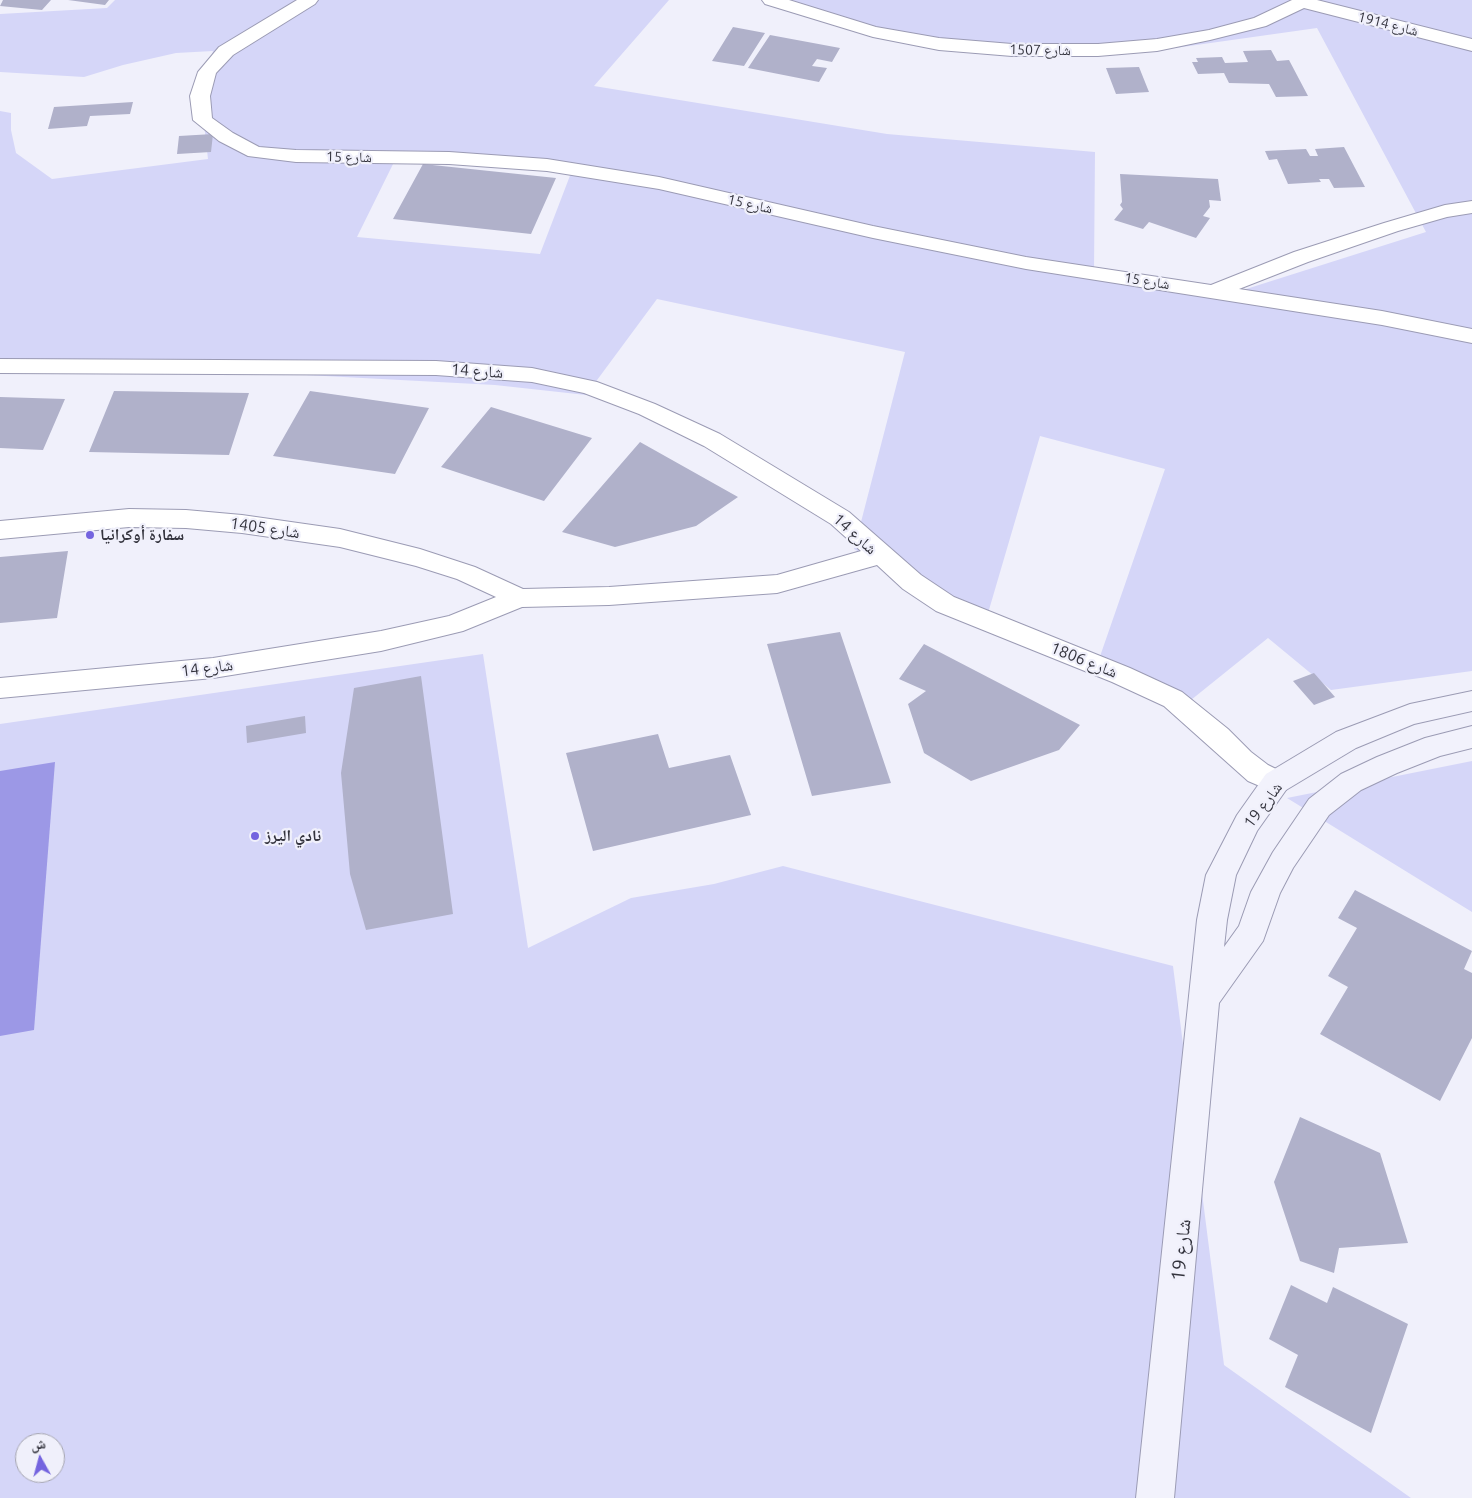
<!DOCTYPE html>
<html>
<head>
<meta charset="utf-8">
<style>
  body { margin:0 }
  #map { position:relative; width:1472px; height:1498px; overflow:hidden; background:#f0f0fb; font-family:Ubuntu,"Noto Naskh Arabic",sans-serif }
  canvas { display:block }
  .north { position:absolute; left:15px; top:1433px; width:50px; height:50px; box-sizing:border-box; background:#f0f0fb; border:1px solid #a4a4af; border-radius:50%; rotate:353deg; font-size:14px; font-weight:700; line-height:20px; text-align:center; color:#33333d }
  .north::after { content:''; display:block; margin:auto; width:18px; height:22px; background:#7464df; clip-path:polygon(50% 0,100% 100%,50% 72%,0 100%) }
</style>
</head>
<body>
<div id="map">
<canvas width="1472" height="1498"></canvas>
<div class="north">ش</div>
</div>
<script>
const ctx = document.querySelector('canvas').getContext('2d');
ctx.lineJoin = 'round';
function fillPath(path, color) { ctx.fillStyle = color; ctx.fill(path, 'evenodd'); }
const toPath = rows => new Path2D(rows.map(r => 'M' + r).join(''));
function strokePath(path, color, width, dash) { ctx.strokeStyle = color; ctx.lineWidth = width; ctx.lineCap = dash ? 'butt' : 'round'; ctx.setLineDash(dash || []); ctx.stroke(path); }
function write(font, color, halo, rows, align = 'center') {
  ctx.font = font + ' Ubuntu,"Noto Naskh Arabic",sans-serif'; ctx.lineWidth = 4.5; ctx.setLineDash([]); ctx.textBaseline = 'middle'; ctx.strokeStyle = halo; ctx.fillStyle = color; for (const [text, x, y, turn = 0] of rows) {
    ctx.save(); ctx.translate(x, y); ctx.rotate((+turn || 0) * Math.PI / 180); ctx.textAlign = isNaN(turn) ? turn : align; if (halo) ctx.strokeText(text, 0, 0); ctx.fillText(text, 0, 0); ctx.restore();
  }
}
const green = toPath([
  [115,0,669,0,594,86,887,134,1095,152,1094,271,1243,290,1426,232,1317,28,1175,48,1137,52,1057,54,864,29,761,0,1472,0,1472,671,1331,690,1268,638,1186,704,1097,665,1165,469,1040,436,986,620,854,549,905,352,657,299,586,395,495,385,287,374,0,367,0,111,11,113,11,130,16,153,52,179,208,159,204,124,207,78,213,51,176,53,123,65,84,77,0,72,0,14,107,8],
  [396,158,571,173,540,254,357,237],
  [483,654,528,948,631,898,714,884,783,866,1173,966,1224,1365,1411,1498,0,1498,0,724],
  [25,1443,55,1443,55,1473,25,1473],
  [1472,761,1472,912,1287,798]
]);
const water = toPath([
  [55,762,34,1030,0,1036,0,771]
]);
const building = toPath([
  [3,0,51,0,42,10,0,6],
  [68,0,109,0,105,5],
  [733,27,765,33,744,66,712,61],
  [770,35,840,48,832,62,817,59,812,66,827,68,819,82,748,68],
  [1271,50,1277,61,1289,60,1308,96,1276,97,1269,84,1229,83,1224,73,1198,74,1192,62,1198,62,1196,58,1222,57,1225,63,1248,62,1243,51],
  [1139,67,1149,92,1116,94,1106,68],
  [133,102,130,114,90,116,87,126,48,129,54,107],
  [213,134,211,152,177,154,179,136],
  [1344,147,1365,187,1334,188,1329,179,1319,179,1321,182,1288,184,1277,159,1269,160,1265,151,1306,149,1310,156,1318,156,1315,149],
  [423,164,556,178,531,234,393,219],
  [1120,174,1218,179,1221,201,1209,200,1210,207,1203,216,1210,218,1196,238,1149,222,1143,229,1114,220,1123,209,1120,205,1122,202],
  [114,391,249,393,229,455,89,452],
  [310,391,429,408,395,474,273,456],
  [0,397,65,399,43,450,0,448],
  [491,407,592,438,544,501,441,467],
  [640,442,738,497,696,526,615,547,562,532],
  [68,551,57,618,0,623,0,557],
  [840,632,891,783,812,796,767,644],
  [924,644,1080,725,1059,750,971,781,924,753,908,704,926,691,899,679],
  [1314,673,1335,697,1314,705,1293,681],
  [421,676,453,914,366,930,350,874,341,773,354,688],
  [305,716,306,733,247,743,246,726],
  [658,734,669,768,730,755,751,815,593,851,566,753],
  [1355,890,1472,951,1464,969,1472,973,1472,1038,1440,1101,1320,1034,1348,987,1328,976,1357,928,1338,918],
  [1300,1117,1380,1153,1408,1243,1339,1248,1334,1273,1300,1261,1274,1182],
  [1291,1285,1327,1303,1333,1287,1408,1324,1371,1433,1285,1387,1298,1355,1269,1339]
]);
const street = toPath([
  [297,0,318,0,315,4,233,55,216,73,210,96,212,118,233,133,259,147,296,150,449,152,547,159,659,177,873,226,1026,257,1211,285,1294,252,1384,223,1445,205,1472,201,1472,213,1447,217,1398,231,1308,262,1239,289,1382,311,1472,329,1472,343,1382,325,1026,269,873,238,659,189,547,171,449,164,296,162,248,156,219,141,193,120,190,96,198,72,219,47,297,0],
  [762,0,789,0,876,27,939,38,1012,44,1098,44,1157,39,1209,30,1254,18,1292,0,1317,0,1472,39,1472,51,1304,8,1266,26,1210,40,1157,51,1098,56,1012,56,939,50,873,37,765,4,762,0],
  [0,359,436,361,532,368,597,382,655,404,720,434,849,512,921,575,954,597,1130,668,1182,692,1228,729,1251,752,1268,765,1286,774,1290,782,1286,790,1276,793,1248,781,1164,706,1112,682,936,611,903,589,877,565,777,593,609,605,522,607,463,631,381,651,213,678,0,698,0,678,213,658,381,631,449,616,496,597,457,579,416,566,340,547,242,533,186,528,129,527,0,539,0,521,129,509,186,510,242,515,340,529,420,549,475,567,523,589,609,587,777,575,861,551,831,524,704,446,639,414,584,393,532,382,436,375,0,373,0,359]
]);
const secondary = toPath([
  [1472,691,1472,711,1414,724,1356,748,1286,790,1257,831,1236,875,1227,920,1224,947,1239,926,1251,892,1273,852,1309,799,1341,774,1377,757,1425,738,1472,726,1472,748,1440,756,1397,773,1361,790,1329,815,1293,868,1280,893,1263,941,1219,1003,1174,1498,1136,1498,1197,920,1206,875,1237,815,1266,774,1336,732,1410,704,1472,691]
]);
const markers = [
  [90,535,5,"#7464df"],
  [255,836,5,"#7464df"]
];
const farStreetnames = [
  ["شارع 1914",1388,24,14],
  ["شارع 1507",1040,50,1],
  ["شارع 15",349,157,1],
  ["شارع 15",750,204,13],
  ["شارع 15",1147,281,9]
];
const streetNames = [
  ["شارع 14",477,371,4],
  ["شارع 1405",265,528,8],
  ["شارع 14",855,534,42],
  ["شارع 1806",1084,660,22],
  ["شارع 14",207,668,-7],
  ["شارع 19",1263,805,-53]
];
const poiNames = [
  ["سفارة أوكرانيا",100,535],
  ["نادي اليرز",265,836]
];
const nearStreetnames = [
  ["شارع 19",1181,1250,-84]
];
fillPath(green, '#d5d6f8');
fillPath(water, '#9c98e6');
fillPath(building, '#b0b1ca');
strokePath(street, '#9b9bb4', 2);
strokePath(secondary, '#9b9bb4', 2);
fillPath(street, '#fff');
fillPath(secondary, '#f2f2fc');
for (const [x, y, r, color] of markers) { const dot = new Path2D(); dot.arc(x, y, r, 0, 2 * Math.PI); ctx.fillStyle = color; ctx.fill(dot); strokePath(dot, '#f0f0fb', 2); }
write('14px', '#33333d', '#f0f0fb', farStreetnames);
write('16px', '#33333d', '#f0f0fb', streetNames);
write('bold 16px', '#33333d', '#f0f0fb', poiNames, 'left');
write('19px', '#33333d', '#f0f0fb', nearStreetnames);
</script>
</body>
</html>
